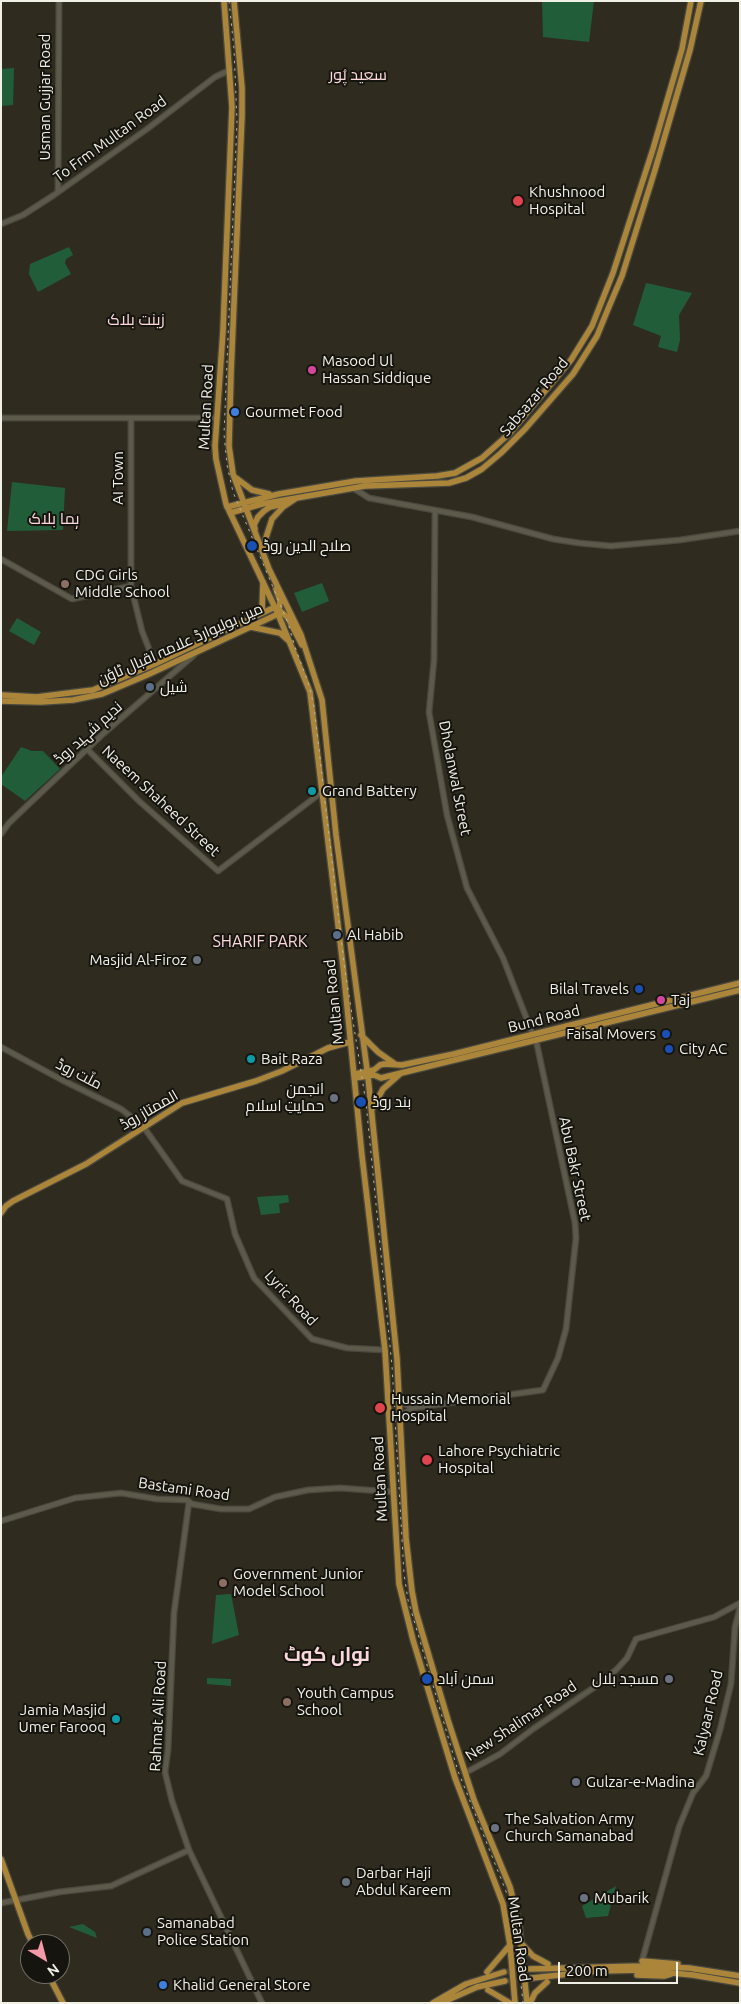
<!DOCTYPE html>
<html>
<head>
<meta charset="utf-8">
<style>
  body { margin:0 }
  #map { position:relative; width:741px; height:2004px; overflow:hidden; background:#2f2c1f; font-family:Ubuntu,sans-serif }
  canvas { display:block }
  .frame { position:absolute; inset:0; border:2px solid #f1f0e7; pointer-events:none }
  .north { position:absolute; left:20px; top:1934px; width:50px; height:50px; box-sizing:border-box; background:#16140e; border:1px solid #6e6c65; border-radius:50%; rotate:143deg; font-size:14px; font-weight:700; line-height:20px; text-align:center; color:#f1f0e7 }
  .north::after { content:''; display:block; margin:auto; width:18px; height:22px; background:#f39aa8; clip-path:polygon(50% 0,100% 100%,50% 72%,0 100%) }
  .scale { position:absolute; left:558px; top:1962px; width:120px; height:22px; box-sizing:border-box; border:2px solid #f1f0e7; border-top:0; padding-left:6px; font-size:15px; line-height:18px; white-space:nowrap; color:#f1f0e7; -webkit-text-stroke:4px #16140e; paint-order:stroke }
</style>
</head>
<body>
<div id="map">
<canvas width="741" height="2004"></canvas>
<div class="frame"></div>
<div class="north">N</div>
<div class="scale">200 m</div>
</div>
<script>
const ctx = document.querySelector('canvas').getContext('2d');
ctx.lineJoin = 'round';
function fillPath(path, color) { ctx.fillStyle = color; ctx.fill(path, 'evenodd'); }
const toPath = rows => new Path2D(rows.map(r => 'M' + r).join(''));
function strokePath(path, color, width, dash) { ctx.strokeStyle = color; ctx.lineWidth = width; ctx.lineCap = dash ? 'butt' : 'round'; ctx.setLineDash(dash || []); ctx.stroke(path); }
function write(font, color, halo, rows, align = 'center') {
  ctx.font = font + ' Ubuntu,Cairo,sans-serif'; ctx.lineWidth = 4; ctx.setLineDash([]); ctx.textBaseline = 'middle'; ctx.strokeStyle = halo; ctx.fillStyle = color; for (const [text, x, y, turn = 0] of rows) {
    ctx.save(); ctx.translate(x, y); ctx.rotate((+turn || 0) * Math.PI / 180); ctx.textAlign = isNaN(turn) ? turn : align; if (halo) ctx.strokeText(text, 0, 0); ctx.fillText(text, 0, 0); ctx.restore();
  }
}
const green = toPath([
  [542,1,594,1,589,42,543,37],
  [14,68,13,105,1,106,1,69],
  [69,247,73,255,66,259,65,263,71,274,38,292,29,274,30,264],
  [646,283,692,293,679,315,680,340,677,352,658,347,661,336,633,325],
  [12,482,65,488,63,530,7,531],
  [322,583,329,601,302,612,294,593],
  [17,618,41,632,34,645,9,631],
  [21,747,32,751,43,751,60,769,25,801,1,784,1,777],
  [288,1195,289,1202,279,1204,280,1213,261,1215,257,1197],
  [231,1594,239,1635,212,1644,216,1595],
  [207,1678,231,1679,231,1686,207,1684],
  [616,1886,608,1916,586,1918,582,1906],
  [83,1924,95,1932,97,1938,69,1927]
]);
const majorTunnel = toPath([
  [504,1972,526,1969],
  [505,1981,532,1978]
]);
const minor = toPath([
  [58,192,59,1],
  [1,224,23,215,54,195,147,129,215,77,230,70],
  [1,418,216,418],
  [131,419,131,586,142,631,155,664],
  [353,488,369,498,472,517,553,539,579,543,611,546,680,540,740,531],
  [435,511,434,660,429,712,447,815,467,888,503,958,533,1035],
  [1,559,72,599,131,586],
  [88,750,139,801,218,871,322,792],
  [1,834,9,823,30,803,104,733,194,655],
  [1,1047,62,1080,121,1109,143,1126,182,1181,227,1199,235,1234,254,1278,312,1339,347,1348,385,1350],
  [400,1401,412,1408],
  [400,1417,412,1408,543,1390,558,1358,566,1329,576,1238,575,1223,536,1040],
  [189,1502,174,1613,168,1750,165,1772,172,1801,189,1850,262,2003],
  [1,1521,75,1498,121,1493,157,1499,187,1500,192,1504,221,1509,249,1509,275,1497,308,1490,340,1488,394,1492],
  [465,1773,500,1754,533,1729,599,1684,616,1670,627,1658,636,1639,714,1617,740,1603],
  [1,1903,59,1892,111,1886,189,1850],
  [642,1961,679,1827,693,1793,706,1776,720,1730,731,1684,735,1627,740,1608]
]);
const major = toPath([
  [224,1,232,107,223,331,215,446,216,459,226,504,278,614,310,692,343,966,362,1156,385,1350,399,1584,413,1640,455,1778,503,1904,510,1945,515,2003],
  [234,1,242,88,242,116,231,373,229,446,233,474,269,569,301,635,322,700,336,835,368,1077,397,1359,406,1538,412,1591,416,1612,448,1720,474,1800,510,1887,519,1924,527,2003],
  [236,478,252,490,269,494],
  [227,507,279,494,356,481,437,476,455,473,482,458,510,433,571,360,592,326,613,273,653,149,682,49,691,1],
  [230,513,262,504,365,486,449,483,466,478,482,469,501,453,525,429,573,374,597,336,608,309,622,276,655,170,690,50,701,1],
  [255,529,254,525,258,517,264,511,270,507,287,503],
  [262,550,272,519,283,507,295,499],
  [276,589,280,601,279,612],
  [277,608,288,618,302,645],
  [262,613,263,582],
  [251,627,280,633,290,642],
  [1,695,37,697,93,690,155,664,275,607],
  [1,701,41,702,73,700,102,694,147,675,278,614],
  [361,1035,378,1052,395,1064],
  [355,1074,374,1070,380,1065,384,1064,402,1065,454,1054,740,983],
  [355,1078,374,1075,381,1078,740,990],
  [372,1109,383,1089,400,1074],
  [1,1213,6,1206,13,1201,86,1164,182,1103,256,1081,282,1071,328,1048,350,1042],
  [1,1859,28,1934,33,1944],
  [522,1944,533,1956,548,1964],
  [642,1961,678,1964],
  [530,1969,641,1966,689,1968,740,1976],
  [487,1972,510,1945],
  [48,1974,63,2003],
  [637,1975,664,1976,671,1974],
  [532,1978,597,1971,640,1970,693,1975,740,1983],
  [488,1990,510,2003],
  [433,2003,466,1984,504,1972],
  [441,2003,477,1987,505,1981],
  [530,2003,535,1993,547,1982]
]);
const rail = toPath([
  [229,1,234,49,237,121,224,434,227,465,233,492,288,623,295,647,308,682,314,706,344,964,366,1103,392,1366,404,1574,408,1600,458,1771,509,1899,518,1956,523,2003]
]);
const markers = [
  [518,201,6,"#e0444e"],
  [312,370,5,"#d1479c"],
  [235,412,5,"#3f7fe0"],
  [252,546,6,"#1a4fb4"],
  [65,584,5,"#8d6e63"],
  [150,687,5,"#5c6f8a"],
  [312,791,5,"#0f9aa8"],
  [337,935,5,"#5c6f8a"],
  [197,960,5,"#6b7280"],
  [639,989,5,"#1a4fb4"],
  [661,1000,5,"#d1479c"],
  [666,1034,5,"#1a4fb4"],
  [669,1049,5,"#1a4fb4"],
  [251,1059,5,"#0f9aa8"],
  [334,1098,5,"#6b7280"],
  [361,1102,6,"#1a4fb4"],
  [380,1408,6,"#e0444e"],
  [427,1460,6,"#e0444e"],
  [223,1583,5,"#8d6e63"],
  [427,1679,6,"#1a4fb4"],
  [669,1679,5,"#6b7280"],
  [287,1702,5,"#8d6e63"],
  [116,1719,5,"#0f9aa8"],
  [576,1782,5,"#6b7280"],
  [495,1828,5,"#6b7280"],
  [346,1882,5,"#6b7280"],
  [584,1898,5,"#6b7280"],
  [147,1932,5,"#5c6f8a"],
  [163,1985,5,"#3f7fe0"]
];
const streetNames = [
  ["Usman Gujjar Road",45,97,-90],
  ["To Frm Multan Road",110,139,-36],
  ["Sabsazar Road",534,397,-50],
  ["Multan Road",206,407,-87],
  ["AI Town",118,478,-90],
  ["مین بولیوارڈ علامہ اقبال ٹاؤن",180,644,-24],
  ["ندیم شہید روڈ",88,733,-42],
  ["Dholanwal Street",455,778,79],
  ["Naeem Shaheed Street",161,801,43],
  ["Multan Road",334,1002,-96],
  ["Bund Road",544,1019,-14],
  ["ملّت روڈ",79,1074,27],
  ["الممتاز روڈ",149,1110,-30],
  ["Abu Bakr Street",575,1169,78],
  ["Lyric Road",291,1298,47],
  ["Multan Road",380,1479,-93],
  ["Bastami Road",184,1489,8],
  ["Kalyaar Road",708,1713,-77],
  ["Rahmat Ali Road",158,1716,-87],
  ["New Shalimar Road",521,1721,-34],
  ["Multan Road",519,1939,82]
];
const poiNames = [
  ["Khushnood",529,192],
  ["Hospital",529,209],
  ["Masood Ul",322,361],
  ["Hassan Siddique",322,378],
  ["Gourmet Food",245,412],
  ["صلاح الدین روڈ",263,546],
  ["CDG Girls",75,575],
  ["Middle School",75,592],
  ["شیل",160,687],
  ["Grand Battery",322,791],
  ["Al Habib",347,935],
  ["Masjid Al-Firoz",187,960,"right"],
  ["Bilal Travels",629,989,"right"],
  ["Taj",671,1000],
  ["Faisal Movers",656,1034,"right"],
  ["City AC",679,1049],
  ["Bait Raza",261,1059],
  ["انجمن",324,1089,"right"],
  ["حمایتِ اسلام",324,1106,"right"],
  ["بند روڈ",372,1102],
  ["Hussain Memorial",391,1399],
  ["Hospital",391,1416],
  ["Lahore Psychiatric",438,1451],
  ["Hospital",438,1468],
  ["Government Junior",233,1574],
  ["Model School",233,1591],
  ["سمن آباد",438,1679],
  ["مسجد بلال",659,1679,"right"],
  ["Youth Campus",297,1693],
  ["School",297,1710],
  ["Jamia Masjid",106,1710,"right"],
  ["Umer Farooq",106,1727,"right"],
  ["Gulzar-e-Madina",586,1782],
  ["The Salvation Army",505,1819],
  ["Church Samanabad",505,1836],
  ["Darbar Haji",356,1873],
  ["Abdul Kareem",356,1890],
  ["Mubarik",594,1898],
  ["Samanabad",157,1923],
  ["Police Station",157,1940],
  ["Khalid General Store",173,1985]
];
const neighbourhoodNames = [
  ["سعید پُور",358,75],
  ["زینت بلاک",136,320],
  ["ہما بلاک",54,519],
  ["SHARIF PARK",260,942]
];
const districtNames = [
  ["نواں کوٹ",327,1654]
];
fillPath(green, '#215d39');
strokePath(majorTunnel, '#4c493d', 5.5, [5.5, 3]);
strokePath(minor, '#4b493e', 7);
strokePath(major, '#4b493e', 8);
strokePath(minor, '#5d594b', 4.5);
strokePath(major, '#ab863a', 5.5);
strokePath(rail, '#b8b6ac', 1, [2.5, 5]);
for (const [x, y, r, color] of markers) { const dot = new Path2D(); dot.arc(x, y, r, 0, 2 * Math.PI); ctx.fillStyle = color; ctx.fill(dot); strokePath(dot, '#16140e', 2); }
write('15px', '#f1f0e7', '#16140e', streetNames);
write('15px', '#f1f0e7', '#16140e', poiNames, 'left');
write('16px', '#fad7db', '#16140e', neighbourhoodNames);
write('bold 20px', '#fad7db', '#16140e', districtNames);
</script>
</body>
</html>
